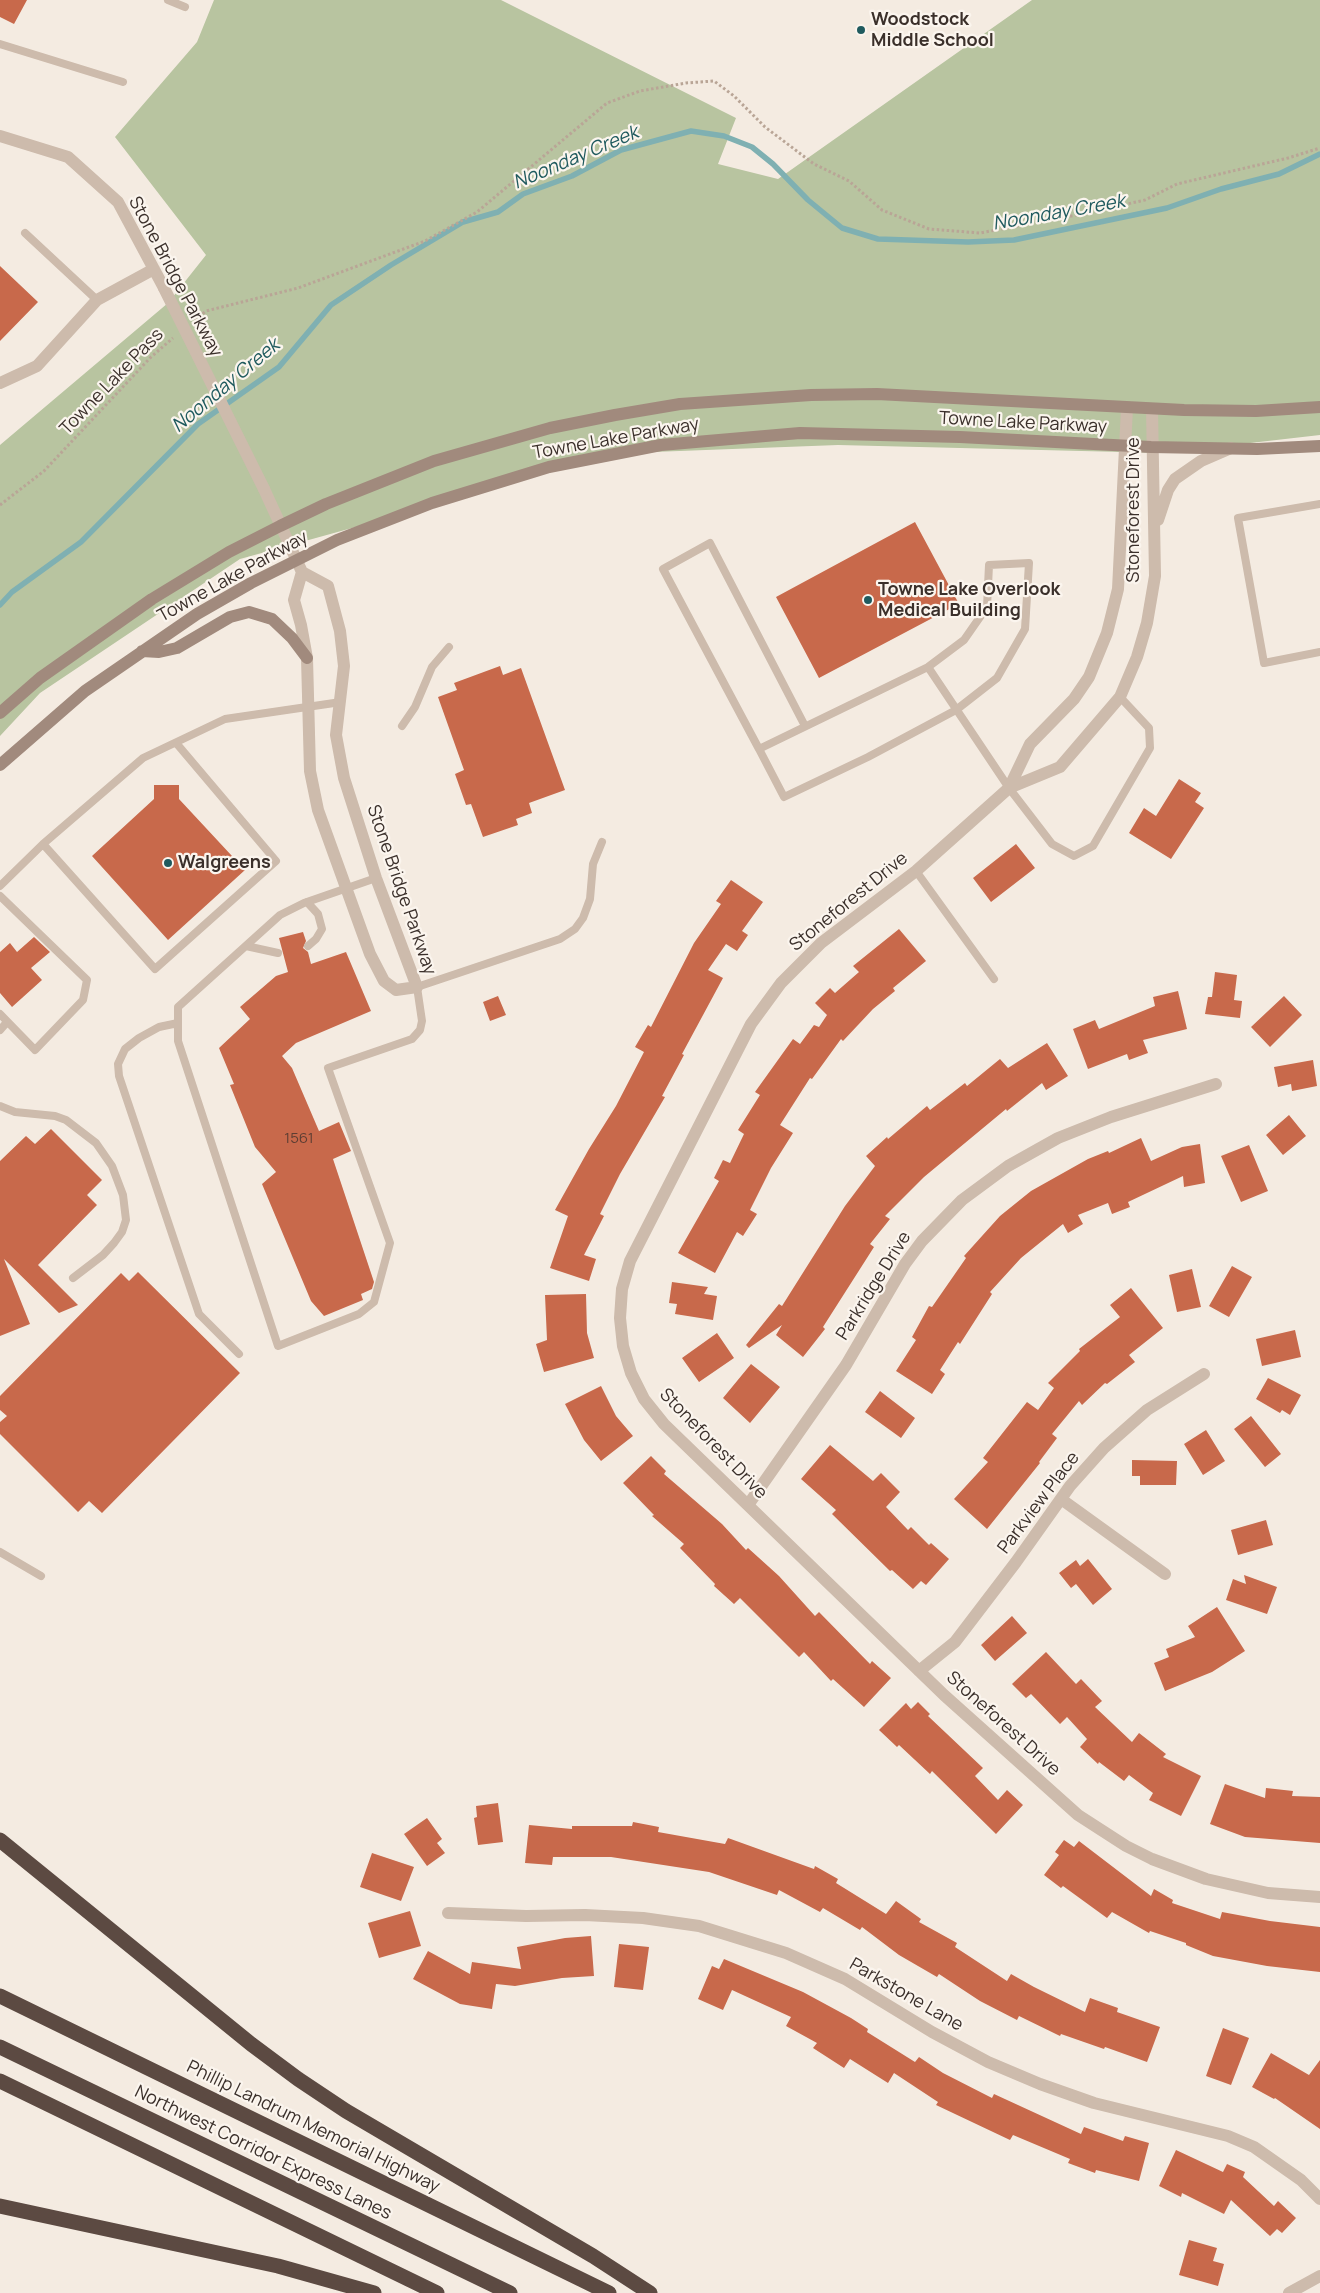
<!DOCTYPE html>
<html>
<head>
<meta charset="utf-8">
<style>
  body { margin:0 }
  canvas { display:block; background:#f4ebe1 }
</style>
</head>
<body>
<canvas width="1320" height="2293"></canvas>
<script>
const ctx = document.querySelector('canvas').getContext('2d');
ctx.lineJoin = 'round';
function fillPath(path, color) { ctx.fillStyle = color; ctx.fill(path, 'evenodd'); }
const toPath = rows => new Path2D(rows.map(r => 'M' + r).join(''));
function strokePath(path, color, width, dash) { ctx.strokeStyle = color; ctx.lineWidth = width; ctx.lineCap = dash ? 'butt' : 'round'; ctx.setLineDash(dash || []); ctx.stroke(path); }
function write(font, color, halo, rows, align = 'center') {
  ctx.font = font + ' Manrope,sans-serif'; ctx.lineWidth = 4.5; ctx.setLineDash([]); ctx.textBaseline = 'middle'; ctx.strokeStyle = halo; ctx.fillStyle = color; for (const [text, x, y, turn = 0] of rows) {
    ctx.save(); ctx.translate(x, y); ctx.rotate((+turn || 0) * Math.PI / 180); ctx.textAlign = isNaN(turn) ? turn : align; if (halo) ctx.strokeText(text, 0, 0); ctx.fillText(text, 0, 0); ctx.restore();
  }
}
const green = toPath([
  [214,0,501,0,736,118,718,164,778,179,1032,0,1320,0,1320,435,1163,453,838,445,600,454,493,489,240,559,40,693,0,736,0,445,168,303,206,255,115,137,197,42]
]);
const stream = toPath([
  [0,605,12,592,81,542,198,424,279,367,331,305,391,265,463,222,498,212,523,194,572,176,621,150,691,131,724,136,752,147,773,164,808,200,842,228,878,239,968,242,1014,240,1167,208,1221,189,1279,174,1320,154]
]);
const building = toPath([
  [0,0,27,0,14,24,0,17],
  [0,266,38,302,0,341],
  [915,522,959,604,819,678,776,597],
  [500,666,503,675,521,668,565,790,529,803,532,813,516,819,518,825,483,837,471,804,466,805,455,774,464,770,438,697,457,690,454,683],
  [1179,779,1201,793,1195,802,1204,808,1171,859,1129,833,1144,808,1156,816],
  [154,785,179,785,179,799,245,870,168,940,92,856,154,799],
  [1016,844,1035,868,991,902,973,878],
  [731,880,763,902,742,931,748,935,737,951,726,944,708,970,723,978,682,1054,684,1055,662,1096,665,1097,620,1174,600,1214,604,1216,584,1255,596,1259,589,1281,550,1268,568,1216,555,1210,589,1149,616,1106,644,1052,635,1047,648,1025,651,1027,694,943,721,904,716,901],
  [899,929,926,961,893,988,895,991,873,1009,843,1041,841,1039,812,1079,810,1078,780,1125,793,1133,771,1168,750,1210,757,1214,743,1236,737,1232,715,1273,678,1253,719,1181,714,1178,723,1160,730,1163,744,1134,738,1130,760,1095,755,1092,793,1039,800,1044,814,1025,819,1027,827,1015,815,1003,830,988,835,993,859,972,853,966],
  [303,932,306,941,303,948,308,952,311,964,346,952,371,1011,296,1043,282,1056,292,1068,319,1131,339,1122,351,1151,333,1159,374,1282,372,1289,361,1294,363,1300,324,1316,311,1301,262,1184,276,1172,255,1147,230,1085,234,1084,219,1048,250,1019,240,1007,276,976,288,972,279,938],
  [34,937,50,952,31,968,42,980,12,1007,0,993,0,952,10,943,17,952],
  [1215,972,1237,975,1234,1000,1242,1001,1240,1018,1205,1014,1208,997,1212,997],
  [1178,991,1187,1029,1143,1040,1148,1053,1129,1060,1127,1054,1088,1069,1073,1029,1095,1020,1099,1029,1155,1006,1153,997],
  [498,996,506,1015,490,1021,483,1002],
  [1284,996,1302,1015,1270,1047,1251,1027],
  [1047,1043,1068,1076,1046,1090,1042,1083,1007,1111,1006,1109,924,1177,885,1216,890,1219,870,1244,874,1247,823,1327,825,1329,803,1357,776,1335,782,1325,749,1348,746,1345,779,1304,782,1306,845,1206,875,1166,866,1156,887,1137,888,1139,927,1106,930,1110,965,1083,967,1086,1000,1059,1008,1068],
  [1313,1060,1317,1086,1292,1091,1291,1084,1278,1087,1274,1067],
  [1289,1115,1306,1136,1283,1155,1266,1135],
  [51,1129,102,1180,87,1195,97,1205,38,1265,78,1305,59,1313,4,1259,30,1324,0,1336,0,1161,26,1136,35,1144],
  [1141,1138,1151,1161,1182,1147,1200,1144,1205,1183,1184,1187,1183,1176,1128,1202,1130,1207,1112,1214,1108,1203,1078,1215,1083,1224,1068,1233,1063,1224,1021,1258,990,1292,992,1294,960,1344,958,1342,940,1370,945,1374,932,1394,896,1371,916,1340,912,1337,929,1306,932,1307,966,1258,964,1256,1000,1216,1031,1191,1088,1159,1108,1151,1109,1153],
  [1249,1145,1268,1191,1241,1202,1221,1156],
  [1232,1266,1252,1277,1229,1317,1209,1306],
  [1192,1269,1201,1307,1177,1312,1169,1275],
  [138,1272,240,1373,102,1513,89,1501,78,1512,0,1434,0,1422,7,1416,0,1410,0,1396,121,1273,129,1281],
  [672,1282,708,1287,704,1294,717,1296,713,1320,675,1314,677,1304,669,1303],
  [1131,1288,1163,1328,1129,1355,1135,1362,1107,1384,1105,1383,1082,1405,1079,1401,1052,1434,1057,1438,1039,1462,1040,1463,987,1529,954,1499,988,1462,983,1458,1027,1402,1038,1410,1054,1388,1048,1383,1080,1351,1079,1349,1120,1317,1110,1305],
  [586,1294,587,1333,594,1358,544,1372,536,1344,547,1340,545,1295],
  [1295,1330,1301,1357,1262,1366,1256,1339],
  [717,1333,734,1358,699,1382,682,1358],
  [751,1364,780,1387,750,1423,723,1398],
  [1268,1378,1301,1395,1290,1415,1282,1410,1280,1413,1256,1399],
  [601,1386,616,1416,633,1436,601,1461,584,1440,565,1404],
  [880,1391,915,1418,901,1438,865,1412],
  [1251,1416,1281,1454,1265,1467,1234,1429],
  [1206,1430,1225,1461,1203,1475,1184,1444],
  [830,1445,873,1481,881,1473,900,1492,886,1507,908,1530,911,1527,929,1545,931,1543,949,1559,926,1585,921,1581,913,1589,892,1570,890,1571,832,1514,836,1510,801,1479],
  [651,1456,666,1471,664,1474,722,1524,746,1550,748,1548,779,1576,815,1616,819,1612,870,1664,872,1661,891,1678,864,1707,833,1679,831,1681,804,1652,799,1657,740,1598,734,1604,714,1586,715,1584,680,1548,684,1544,652,1516,654,1515,623,1483],
  [1132,1460,1177,1461,1176,1485,1140,1485,1140,1476,1132,1476],
  [1266,1520,1273,1545,1238,1555,1231,1530],
  [1088,1559,1112,1589,1093,1605,1076,1584,1071,1588,1059,1573,1076,1560,1080,1566],
  [1244,1575,1277,1587,1267,1614,1226,1600,1233,1579,1246,1584],
  [1217,1607,1245,1651,1212,1672,1165,1691,1154,1663,1169,1657,1166,1649,1195,1637,1188,1626],
  [1012,1616,1027,1633,995,1661,981,1645],
  [1046,1652,1076,1684,1081,1679,1102,1701,1095,1707,1132,1742,1139,1733,1166,1754,1163,1757,1201,1776,1181,1816,1149,1800,1153,1793,1129,1775,1124,1781,1099,1762,1098,1764,1080,1747,1087,1739,1067,1717,1060,1724,1031,1694,1026,1698,1012,1684],
  [918,1702,930,1714,928,1716,983,1768,975,1776,998,1800,1007,1790,1023,1805,996,1834,932,1771,930,1774,899,1745,897,1747,879,1730,906,1703,911,1709],
  [1225,1784,1265,1798,1266,1788,1293,1791,1292,1796,1320,1797,1320,1843,1245,1837,1210,1824],
  [498,1803,503,1842,478,1845,474,1818,477,1817,476,1806],
  [427,1818,442,1839,437,1843,445,1853,427,1866,404,1834],
  [633,1822,659,1827,658,1832,725,1844,728,1838,814,1869,815,1866,838,1879,836,1883,886,1914,896,1901,921,1919,919,1922,957,1943,955,1947,1007,1981,1011,1974,1034,1987,1085,2012,1090,1998,1118,2008,1117,2012,1160,2027,1147,2062,1105,2047,1104,2049,1061,2034,1060,2036,1019,2016,1017,2020,980,2001,939,1974,937,1977,899,1955,862,1927,860,1930,823,1908,820,1912,779,1890,777,1895,709,1872,611,1857,553,1857,552,1865,525,1863,529,1825,572,1829,572,1826,632,1826],
  [1064,1840,1074,1847,1079,1841,1151,1896,1154,1889,1173,1900,1172,1903,1220,1919,1222,1912,1270,1921,1320,1927,1320,1972,1267,1966,1213,1956,1186,1945,1186,1943,1150,1931,1149,1933,1112,1912,1107,1918,1063,1886,1061,1888,1044,1875,1059,1855,1055,1852],
  [372,1853,414,1867,401,1901,360,1887],
  [410,1911,421,1946,379,1958,368,1923],
  [591,1936,594,1976,562,1978,515,1986,496,1984,492,2009,460,2004,413,1979,428,1951,470,1974,472,1962,521,1969,517,1947,565,1938],
  [619,1944,649,1947,643,1990,614,1987],
  [724,1959,803,1992,851,2018,868,2029,867,2032,915,2062,919,2057,943,2073,992,2098,994,2094,1081,2134,1084,2127,1123,2141,1125,2136,1149,2143,1139,2181,1096,2170,1095,2173,1068,2163,1070,2159,1013,2135,1010,2140,936,2105,938,2102,894,2073,888,2083,850,2059,844,2068,813,2048,817,2043,786,2026,791,2017,732,1990,723,2010,698,1999,712,1966,719,1969],
  [1223,2028,1249,2038,1231,2085,1206,2076],
  [1271,2053,1309,2075,1320,2060,1320,2129,1275,2098,1274,2099,1252,2087],
  [1176,2150,1223,2172,1227,2164,1245,2172,1243,2177,1274,2206,1278,2201,1296,2218,1282,2233,1277,2229,1270,2236,1231,2200,1224,2214,1182,2193,1181,2197,1159,2186],
  [1189,2240,1217,2248,1213,2261,1224,2264,1218,2286,1179,2275]
]);
const path = toPath([
  [195,320,206,311,298,288,425,241,477,212,607,103,640,91,686,83,714,81,734,96,765,127,814,164,849,181,882,210,929,229,980,233,1082,214,1145,200,1177,184,1288,158,1320,148],
  [0,505,44,471,151,357,173,338]
]);
const lane = toPath([
  [168,0,185,7],
  [0,44,123,82],
  [25,233,97,300],
  [1320,504,1238,518,1264,663,1320,652],
  [928,667,1009,788,1052,844,1074,856,1093,846,1150,748,1149,728,1120,697],
  [402,726,415,707,432,667,449,647],
  [759,749,784,797,868,757,956,710,997,678,1025,629,1029,563,989,565,987,607,964,640,928,667,759,749,663,569,710,543,805,726],
  [43,844,155,969,276,861,177,744],
  [916,871,994,979],
  [376,878,304,903,280,915,178,1007,178,1041,278,1346,359,1314,374,1302,390,1243,328,1068,412,1039,420,1030,422,1021,417,987,560,939,575,929,583,918,590,899,593,864,602,842],
  [0,886,43,844,143,758,225,719,341,702],
  [0,896,87,980,83,1000,35,1050,0,1014],
  [307,902,318,914,322,929,316,939,308,946],
  [246,946,278,953],
  [178,1023,159,1027,139,1038,125,1049,118,1064,119,1076,199,1314,239,1354],
  [0,1030,7,1022],
  [0,1106,15,1112,55,1116,66,1120,96,1143,112,1166,123,1195,126,1220,122,1232,114,1243,103,1255,73,1278],
  [0,1552,41,1576]
]);
const street = toPath([
  [0,136,68,157,118,202,164,288],
  [0,383,37,366,97,300,154,269],
  [1152,409,1155,576,1147,623,1137,657,1120,697,1060,767,1009,788,916,871,821,943,781,983,751,1024,630,1261,622,1289,620,1318,623,1346,631,1373,644,1399,664,1424,944,1695,1078,1815,1126,1846,1152,1859,1206,1879,1268,1893,1320,1897],
  [264,489,302,572,328,586,340,631,344,666,336,735,344,778,376,878,417,987,396,990,384,981,370,954,318,810,310,771,307,658,301,625,294,600,302,572],
  [1158,520,1168,490,1175,479,1201,461,1231,448],
  [1009,788,1030,744,1074,699,1089,677,1107,633,1118,589,1127,408],
  [1061,1499,1165,1574],
  [748,1505,846,1365,905,1264,922,1241,962,1200,1008,1166,1058,1138,1111,1117,1216,1084],
  [919,1671,955,1642,1016,1562,1070,1486,1104,1448,1147,1410,1204,1374],
  [448,1913,526,1916,585,1915,643,1918,699,1926,786,1953,845,1979,932,2032,988,2062,1040,2084,1094,2103,1228,2136,1254,2147,1301,2180,1320,2199],
  [1289,2293,1320,2276]
]);
const secondary = toPath([
  [142,651,159,652,177,648,230,617,249,612,272,619,292,638,307,658],
  [0,713,40,678,152,599,229,552,280,526,326,504,434,461,550,428,615,415,680,404,811,395,877,394,1184,410,1256,411,1320,407],
  [0,765,85,691,197,614,251,583,337,540,432,503,549,467,661,445,800,433,960,437,1151,447,1257,449,1320,446]
]);
const highway = toPath([
  [0,1840,251,2044,298,2079,346,2111,593,2256,650,2293],
  [0,1996,609,2293],
  [0,2047,510,2293],
  [0,2081,437,2293],
  [0,2206,278,2266,374,2293]
]);
const streetBridge = toPath([
  [164,288,264,489]
]);
const markers = [
  [861,30,5,"#1f5a5e"],
  [868,600,5,"#1f5a5e"],
  [168,863,5,"#1f5a5e"]
];
const numberNames = [
  ["1561",299,1139]
];
const poiNames = [
  ["Woodstock",871,20],
  ["Middle School",871,41],
  ["Towne Lake Overlook",878,590],
  ["Medical Building",878,611],
  ["Walgreens",178,863]
];
const streetNames = [
  ["Stone Bridge Parkway",175,277,62],
  ["Towne Lake Pass",112,382,-46],
  ["Towne Lake Parkway",1023,423,3],
  ["Towne Lake Parkway",616,439,-10],
  ["Stoneforest Drive",1134,510,-90],
  ["Towne Lake Parkway",233,577,-29],
  ["Stone Bridge Parkway",401,890,71],
  ["Stoneforest Drive",849,902,-39],
  ["Parkridge Drive",874,1286,-58],
  ["Stoneforest Drive",713,1444,46],
  ["Parkview Place",1039,1503,-53],
  ["Stoneforest Drive",1003,1724,42],
  ["Parkstone Lane",906,1995,30],
  ["Phillip Landrum Memorial Highway",313,2127,26],
  ["Northwest Corridor Express Lanes",263,2153,26]
];
const waterNames = [
  ["Noonday Creek",576,158,-23],
  ["Noonday Creek",1059,213,-10],
  ["Noonday Creek",226,386,-40]
];
fillPath(green, '#b8c4a0');
strokePath(stream, '#7fb0b2', 5.5);
fillPath(building, '#c8694b');
strokePath(path, '#b9a596', 3, [2.5, 2.5]);
strokePath(lane, '#cdbbac', 8);
strokePath(street, '#cdbbac', 12);
strokePath(secondary, '#a18a7d', 12);
strokePath(highway, '#5c4a42', 15);
strokePath(streetBridge, '#cdbbac', 12);
for (const [x, y, r, color] of markers) { const dot = new Path2D(); dot.arc(x, y, r, 0, 2 * Math.PI); ctx.fillStyle = color; ctx.fill(dot); strokePath(dot, '#fbf5ee', 2); }
write('15px', '#5e3e33', null, numberNames);
write('bold 18px', '#3b302b', '#fbf5ee', poiNames, 'left');
write('18px', '#3b302b', '#fbf5ee', streetNames);
write('italic 19px', '#1f5a5e', '#fbf5ee', waterNames);
</script>
</body>
</html>
